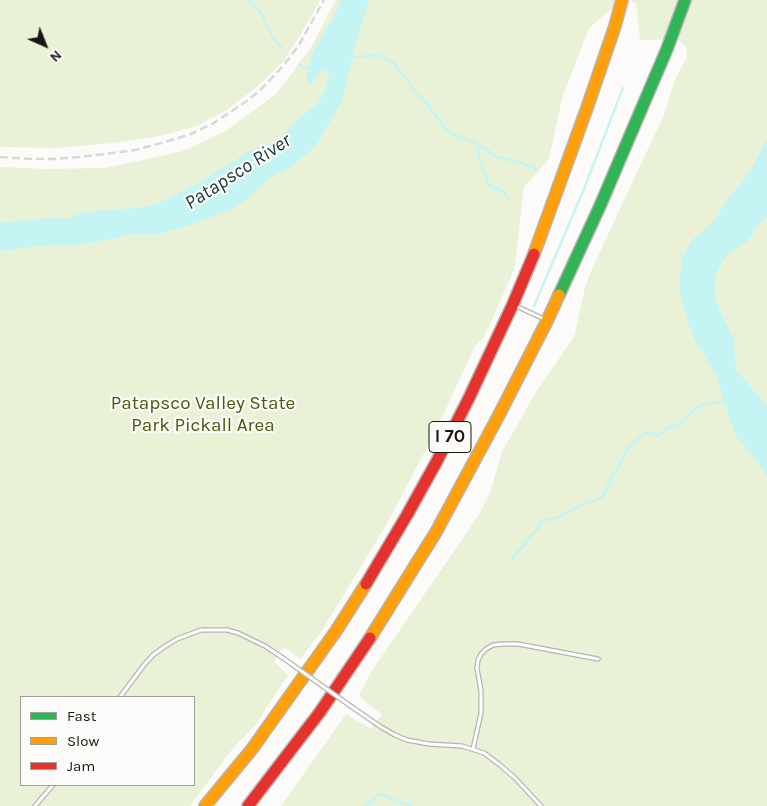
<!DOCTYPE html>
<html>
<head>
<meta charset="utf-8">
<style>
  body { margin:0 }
  #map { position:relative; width:767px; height:806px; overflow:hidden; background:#fcfbfa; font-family:Karla,sans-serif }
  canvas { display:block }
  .legend { position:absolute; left:20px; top:696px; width:175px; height:90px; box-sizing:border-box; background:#fdfbf9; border:1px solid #a2a09d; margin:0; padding:6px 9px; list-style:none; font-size:15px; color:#1a1713 }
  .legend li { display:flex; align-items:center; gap:10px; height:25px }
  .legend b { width:25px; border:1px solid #a2a09d }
  .north { position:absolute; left:20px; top:20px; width:50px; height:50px; -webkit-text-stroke:4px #fdfbf9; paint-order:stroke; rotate:136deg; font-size:14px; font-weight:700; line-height:20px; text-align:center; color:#1a1713 }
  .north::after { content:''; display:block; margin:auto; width:18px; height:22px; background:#1a1713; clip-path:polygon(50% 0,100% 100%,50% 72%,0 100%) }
</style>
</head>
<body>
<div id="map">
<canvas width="767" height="806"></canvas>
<ul class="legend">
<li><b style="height:6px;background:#30b455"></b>Fast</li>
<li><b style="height:6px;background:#ff9f0a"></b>Slow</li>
<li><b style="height:6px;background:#e5322d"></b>Jam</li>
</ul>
<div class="north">N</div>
</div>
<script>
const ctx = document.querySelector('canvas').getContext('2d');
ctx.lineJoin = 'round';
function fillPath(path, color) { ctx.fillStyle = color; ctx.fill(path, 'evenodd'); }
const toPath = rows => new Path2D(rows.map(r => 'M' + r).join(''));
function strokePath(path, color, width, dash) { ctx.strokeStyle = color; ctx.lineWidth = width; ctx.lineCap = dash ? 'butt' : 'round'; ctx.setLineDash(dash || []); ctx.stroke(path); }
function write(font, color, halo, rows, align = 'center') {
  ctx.font = font + ' Karla,sans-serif'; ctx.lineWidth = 4.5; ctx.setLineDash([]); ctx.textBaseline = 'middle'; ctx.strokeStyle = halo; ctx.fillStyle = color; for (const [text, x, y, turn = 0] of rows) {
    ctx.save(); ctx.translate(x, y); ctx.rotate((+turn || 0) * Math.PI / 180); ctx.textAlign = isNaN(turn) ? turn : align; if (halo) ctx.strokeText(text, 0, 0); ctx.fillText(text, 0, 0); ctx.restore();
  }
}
const green = toPath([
  [0,0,320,0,311,17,284,61,258,86,227,110,197,126,160,136,113,143,57,148,0,147],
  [336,0,622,0,589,28,562,98,549,159,524,187,515,266,510,279,484,337,475,346,438,426,388,522,321,632,300,659,284,647,278,654,274,662,281,668,288,675,256,724,233,748,190,806,0,806,0,167,44,169,106,168,183,151,224,132,276,94,310,49],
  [21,697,194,697,194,785,21,785],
  [630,0,767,0,767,139,764,146,767,158,767,806,281,806,346,714,371,729,382,714,368,704,359,695,371,672,478,516,490,493,502,452,536,392,574,337,585,288,591,271,663,117,675,80,687,57,686,47,677,39,640,40,636,4]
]);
const water = toPath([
  [341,0,369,0,354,50,343,99,317,144,294,165,270,178,246,200,233,208,202,221,178,229,154,235,132,234,113,239,76,245,49,245,0,251,0,223,49,218,68,219,81,213,97,211,137,208,156,204,190,188,255,148,273,142,280,138,295,122,318,103,325,89,329,77,328,72,323,70,317,75,313,83,309,85,307,82,307,76,312,54,334,16],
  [767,139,767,217,756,228,747,242,730,252,722,262,715,275,715,296,719,310,734,340,736,370,767,406,767,477,755,459,736,436,724,402,716,374,698,346,690,329,680,293,680,277,682,259,691,241,706,229,718,215,730,195,741,184,753,166]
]);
const stream = toPath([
  [249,0,261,13,273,38,282,48],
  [349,58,378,55,393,62,402,75,407,78,412,88,429,106,443,126,448,131,455,135,475,142,479,147,478,155,488,183,493,188,501,190,509,199],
  [299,64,308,69,311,69],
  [479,147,486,149,496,157,519,162,537,169],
  [534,306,584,189,623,88],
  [510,561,539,527,542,521,558,517,580,506,603,497,613,475,618,469,627,449,637,439,649,432,658,435,665,430,683,422,694,409,703,405,724,402,726,401],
  [365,806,377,796,380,794,412,806]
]);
const lane = toPath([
  [516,306,544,319],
  [120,697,144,665,153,655,164,647,177,639,201,630,227,630,238,633,265,646,283,658],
  [352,707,381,727,395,735,407,740,429,744,462,746,484,753,500,765,515,778,541,806],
  [473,749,481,713,481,691,477,668,478,660,481,654,486,649,493,645,503,644,518,644,598,659],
  [35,806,53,785]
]);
const fast = toPath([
  [559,295,600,206,667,49,685,0]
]);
const slow = toPath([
  [534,254,587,108,615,26,622,0],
  [370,638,436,532,499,415,547,321,559,295],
  [205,806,252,749,336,631,366,584]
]);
const jam = toPath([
  [366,584,407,515,437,461,469,398,513,304,534,254],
  [248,806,320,712,370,638]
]);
const rail = toPath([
  [0,157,30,159,52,159,80,157,105,154,135,150,165,142,191,134,212,124,244,103,257,93,270,80,284,65,299,45,324,0]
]);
const laneBridge = toPath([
  [283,658,352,707]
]);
const shields = [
  [450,437,42]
];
const shieldNames = [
  ["I 70",450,437]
];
const parkNames = [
  ["Patapsco Valley State",203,404],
  ["Park Pickall Area",203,426]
];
const waterNames = [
  ["Patapsco River",238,172,-33]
];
fillPath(green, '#e9f1d6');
fillPath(water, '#c4f5f4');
strokePath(stream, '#c4f5f4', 2.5);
strokePath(lane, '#b7b5b2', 5.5);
strokePath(fast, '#b7b5b2', 14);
strokePath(slow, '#b7b5b2', 14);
strokePath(jam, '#b7b5b2', 14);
strokePath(lane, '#fffefe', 3);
strokePath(fast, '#30b455', 11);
strokePath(slow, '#ff9f0a', 11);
strokePath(jam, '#e5322d', 11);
strokePath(rail, '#d8d8d8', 2.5, [8, 4]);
strokePath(laneBridge, '#b7b5b2', 5.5, []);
strokePath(laneBridge, '#fffefe', 3);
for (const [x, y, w] of shields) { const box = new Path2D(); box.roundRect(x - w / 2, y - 15.5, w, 31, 4); ctx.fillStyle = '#fdfbf9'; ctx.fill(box); strokePath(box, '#1a1713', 1); }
write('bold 18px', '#1a1713', null, shieldNames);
write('19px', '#4b5a0c', '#fdfbf9', parkNames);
write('italic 20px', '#143737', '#fdfbf9', waterNames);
</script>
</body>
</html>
